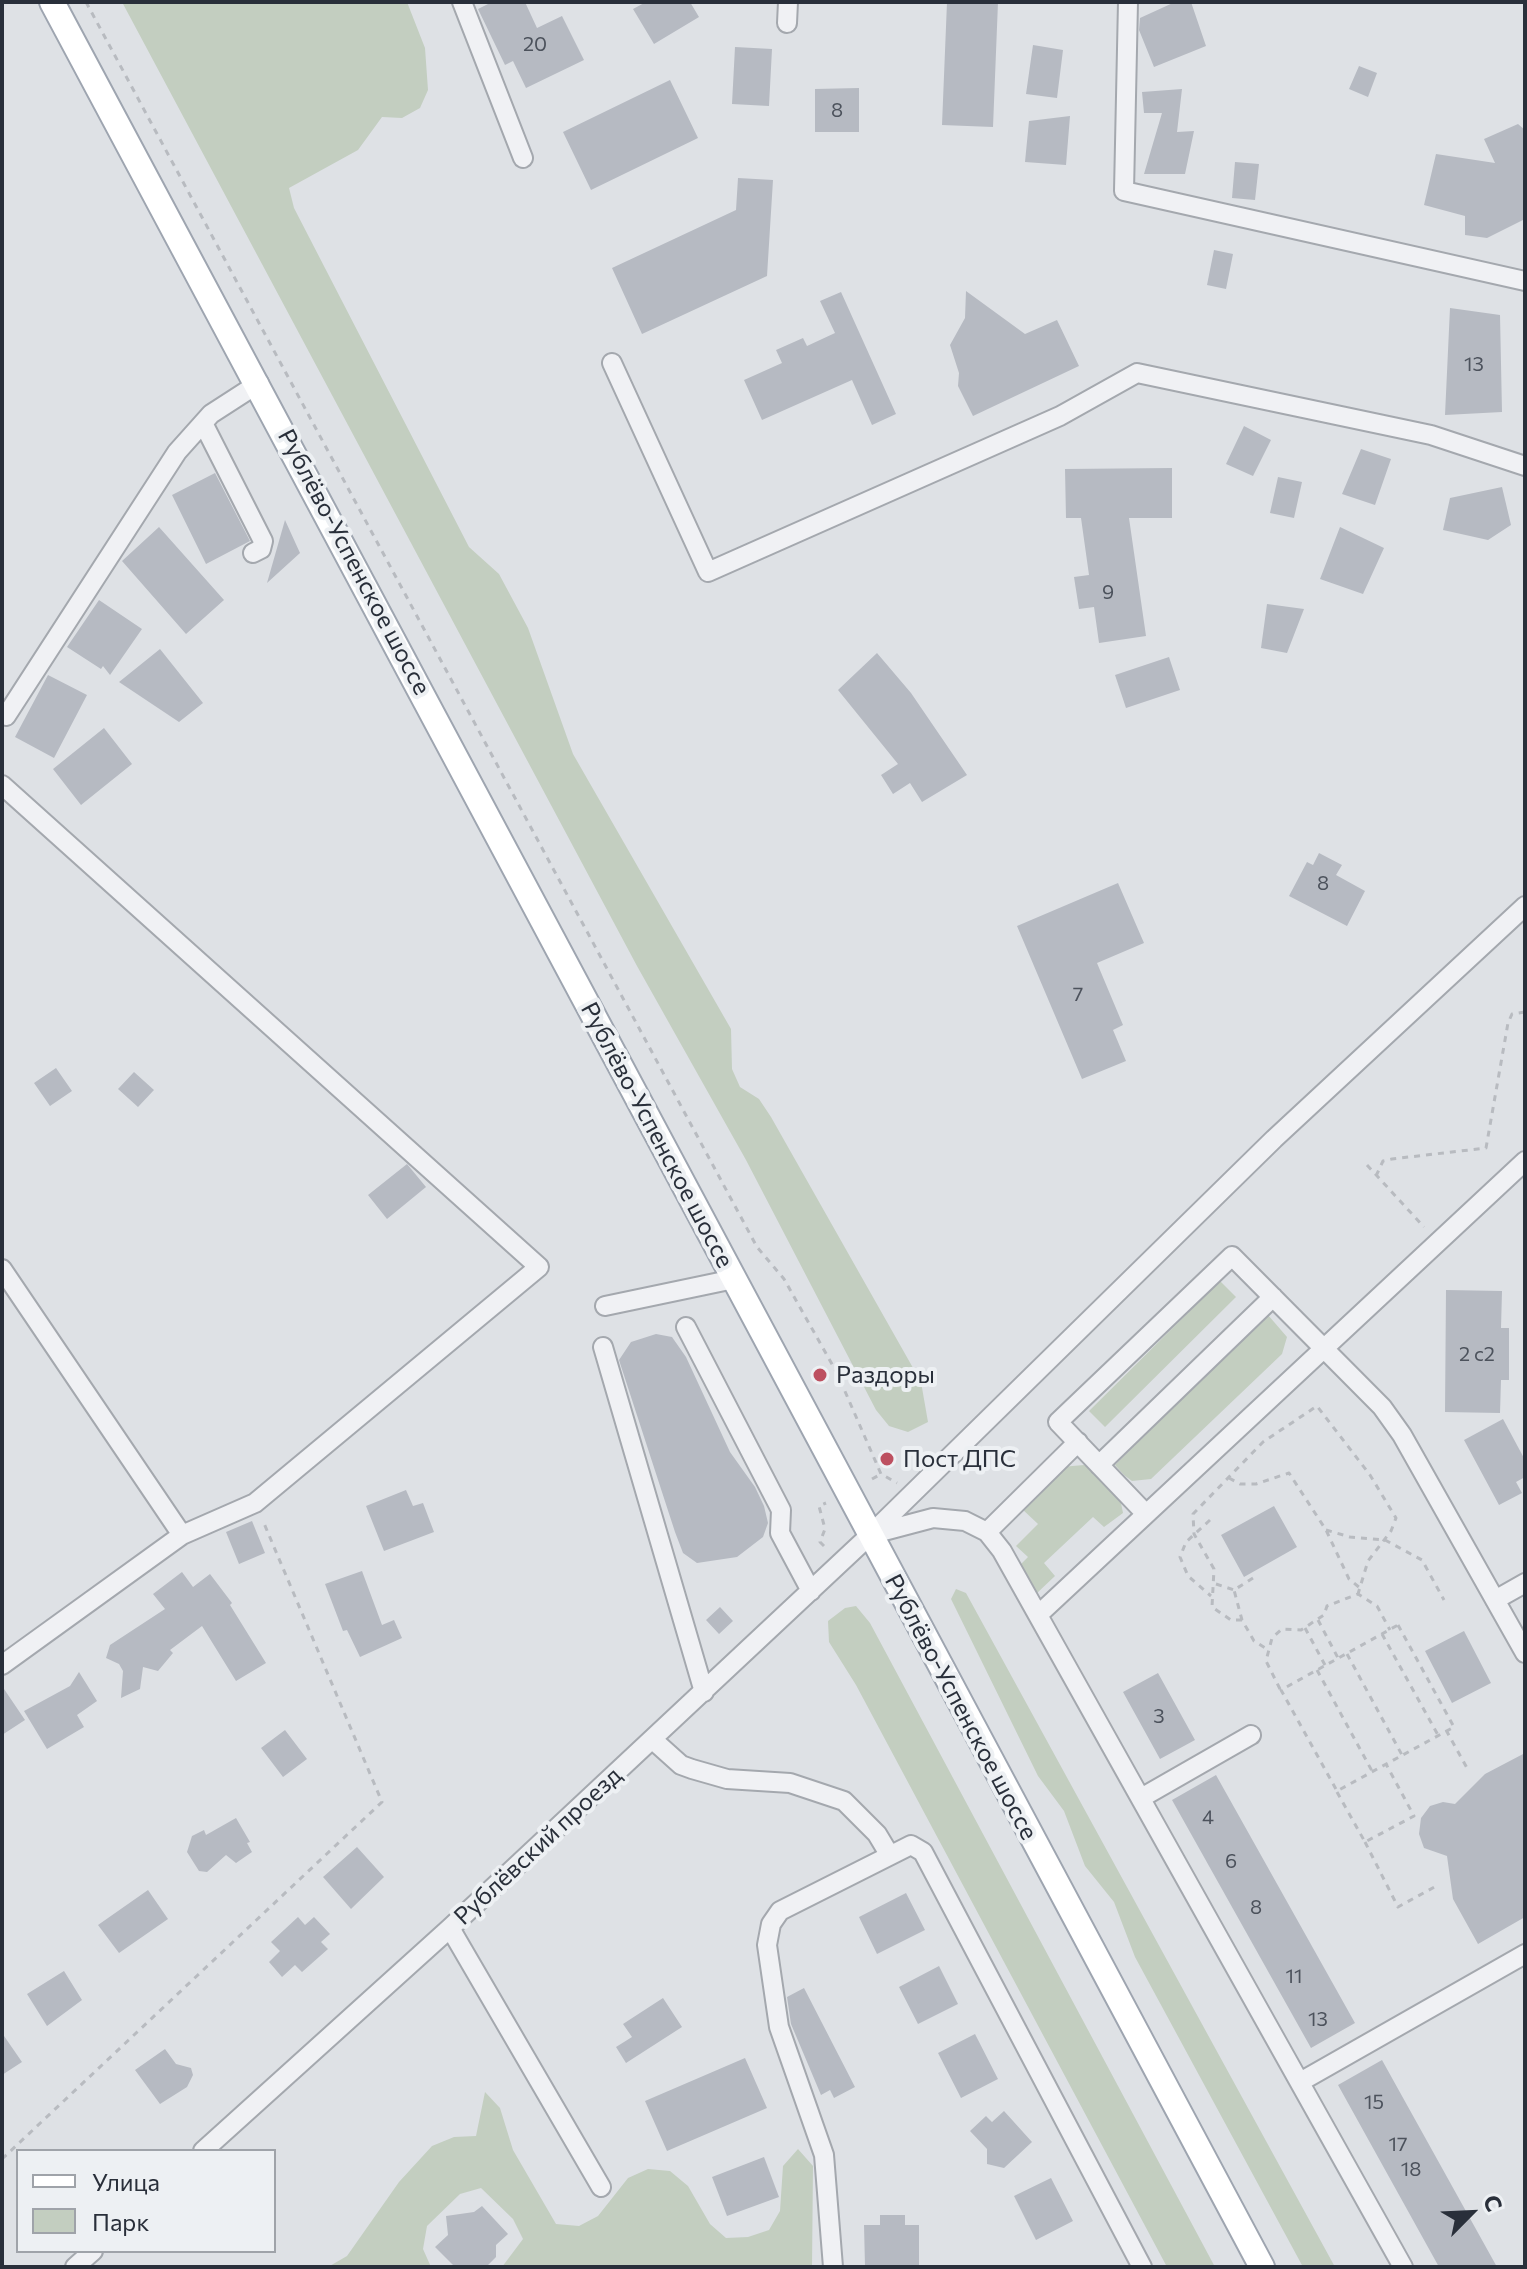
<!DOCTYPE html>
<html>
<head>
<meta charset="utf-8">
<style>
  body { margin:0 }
  #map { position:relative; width:1527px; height:2269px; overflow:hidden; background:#dee1e5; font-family:Commissioner,sans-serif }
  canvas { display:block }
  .frame { position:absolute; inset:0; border:4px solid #292f3a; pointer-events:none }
  .legend { position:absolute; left:16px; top:2149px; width:260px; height:104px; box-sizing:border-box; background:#edf0f3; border:2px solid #9fa3a9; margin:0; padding:10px 14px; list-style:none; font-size:24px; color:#292f3a }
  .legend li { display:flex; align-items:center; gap:16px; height:40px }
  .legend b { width:40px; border:2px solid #9fa3a9 }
  .north { position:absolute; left:1431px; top:2173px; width:80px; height:80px; -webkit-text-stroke:6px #edf0f3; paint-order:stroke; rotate:66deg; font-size:22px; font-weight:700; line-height:32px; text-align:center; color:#292f3a }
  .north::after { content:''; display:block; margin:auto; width:28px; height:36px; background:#292f3a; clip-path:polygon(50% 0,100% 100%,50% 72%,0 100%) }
</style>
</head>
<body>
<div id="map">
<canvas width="1527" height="2269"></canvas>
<div class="frame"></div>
<ul class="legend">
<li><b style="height:10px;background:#fff"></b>Улица</li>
<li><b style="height:22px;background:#c3cec0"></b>Парк</li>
</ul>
<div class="north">С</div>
</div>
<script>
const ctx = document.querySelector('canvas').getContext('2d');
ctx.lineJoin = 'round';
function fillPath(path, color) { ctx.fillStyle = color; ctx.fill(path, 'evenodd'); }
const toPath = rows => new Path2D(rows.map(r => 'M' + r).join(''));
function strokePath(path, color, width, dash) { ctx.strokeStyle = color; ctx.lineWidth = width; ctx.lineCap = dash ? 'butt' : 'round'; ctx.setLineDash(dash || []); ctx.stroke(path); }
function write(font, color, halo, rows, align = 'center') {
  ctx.font = font + ' Commissioner,sans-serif'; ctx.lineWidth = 8; ctx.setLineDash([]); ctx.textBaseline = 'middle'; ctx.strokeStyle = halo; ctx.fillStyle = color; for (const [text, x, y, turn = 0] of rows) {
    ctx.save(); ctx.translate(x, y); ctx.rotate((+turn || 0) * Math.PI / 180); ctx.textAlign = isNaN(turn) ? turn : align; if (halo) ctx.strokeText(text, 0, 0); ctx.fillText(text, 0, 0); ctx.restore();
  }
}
const green = toPath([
  [122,2,407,2,425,48,428,90,420,108,402,118,382,117,358,150,289,188,294,208,469,547,499,574,528,628,573,754,731,1029,732,1069,740,1087,759,1099,771,1117,921,1382,928,1422,908,1432,889,1426,876,1410,746,1160,637,966],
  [1220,1281,1236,1297,1105,1427,1089,1411],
  [1268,1315,1287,1337,1282,1354,1151,1479,1132,1481,1124,1475,1115,1465],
  [1084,1465,1094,1470,1120,1498,1123,1513,1104,1527,1093,1517,1044,1563,1055,1576,1036,1594,1019,1566,1028,1557,1016,1546,1038,1524,1021,1508,1061,1467],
  [956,1589,966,1593,1335,2267,1303,2267,1135,1957,1114,1902,1085,1866,1064,1811,1038,1776,951,1599],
  [856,1606,870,1623,1215,2267,1167,2267,856,1685,829,1642,828,1621,845,1608],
  [485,2092,500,2108,513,2150,556,2224,579,2226,598,2216,628,2178,648,2169,670,2171,688,2186,710,2224,726,2238,748,2237,769,2230,780,2211,783,2166,798,2149,813,2166,812,2267,502,2267,523,2239,513,2219,481,2188,460,2194,427,2226,423,2249,431,2267,328,2267,347,2256,399,2182,432,2146,454,2137,476,2136]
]);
const building = toPath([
  [492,2,525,2,537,28,562,16,584,60,526,88,513,61,505,65,478,9],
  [646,2,690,2,699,17,654,44,633,9],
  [947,2,998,2,993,127,942,125],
  [1175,2,1191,2,1206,46,1154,67,1139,30,1140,18],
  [1033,45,1063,50,1057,98,1026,94],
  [735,47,772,49,769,106,732,104],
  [1359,66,1377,73,1368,97,1349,89],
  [670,80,698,138,591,190,563,132],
  [859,88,859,132,815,132,815,89],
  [1182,89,1177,132,1194,131,1185,174,1144,174,1162,113,1144,113,1142,92],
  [1070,116,1066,165,1025,162,1029,121],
  [1518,124,1525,130,1525,219,1487,238,1465,235,1465,216,1424,205,1436,154,1495,163,1484,139],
  [1235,162,1259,164,1255,200,1232,198],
  [738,178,773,180,767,276,642,334,612,268,736,210],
  [1214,250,1233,254,1226,289,1207,285],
  [966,291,1025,334,1057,320,1079,366,973,416,958,386,959,373,950,345,965,318],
  [841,292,896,414,872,425,852,380,762,420,744,380,782,363,776,350,803,338,807,346,835,333,820,301],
  [1450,308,1500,315,1502,412,1445,415],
  [1244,426,1271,440,1253,476,1226,464],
  [1361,449,1391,459,1375,505,1342,494],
  [1172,468,1172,518,1129,518,1146,636,1099,643,1094,607,1079,609,1074,577,1089,575,1081,518,1066,518,1065,469],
  [215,473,250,541,206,564,172,495],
  [1278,477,1302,482,1294,518,1270,513],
  [1502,487,1511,525,1488,540,1443,530,1450,498],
  [285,520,300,553,267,583],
  [159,527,224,600,186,634,122,561],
  [1340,527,1384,548,1363,594,1320,579],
  [99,600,142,629,110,675,103,666,101,669,67,647],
  [1267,604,1304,609,1287,653,1261,648],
  [160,649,203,703,179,722,119,682],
  [877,653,911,693,967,775,922,802,910,783,893,794,881,775,898,764,838,690],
  [1169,657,1180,690,1126,708,1115,675],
  [48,675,87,695,54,758,15,737],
  [104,728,132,764,81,805,53,769],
  [1319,853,1342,865,1336,875,1365,891,1347,926,1289,896,1307,862,1313,865],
  [1118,883,1144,943,1097,963,1123,1025,1113,1030,1126,1061,1082,1079,1017,926],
  [56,1068,72,1091,50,1106,34,1083],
  [134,1072,154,1090,138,1107,118,1089],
  [407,1164,426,1187,387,1219,368,1195],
  [1446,1290,1502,1291,1501,1328,1509,1328,1509,1380,1501,1380,1500,1413,1445,1412],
  [656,1334,672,1337,686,1357,730,1452,755,1487,764,1506,768,1523,763,1537,737,1557,697,1563,683,1553,675,1532,619,1360,631,1342],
  [1503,1419,1525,1460,1525,1477,1516,1482,1522,1493,1499,1505,1464,1440],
  [406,1490,413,1506,423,1503,434,1532,384,1551,366,1506],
  [1274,1506,1297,1547,1244,1577,1221,1535],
  [252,1521,265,1553,239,1564,226,1532],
  [362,1571,382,1625,394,1620,402,1638,360,1657,347,1630,343,1631,325,1584],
  [182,1572,193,1587,210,1574,232,1603,230,1605,266,1663,236,1681,202,1626,170,1650,173,1653,158,1671,143,1667,140,1689,121,1698,123,1671,119,1664,106,1658,110,1645,165,1609,153,1594],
  [720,1607,733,1621,719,1634,706,1620],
  [1464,1631,1491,1683,1452,1703,1425,1651],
  [79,1672,97,1701,77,1715,84,1727,47,1749,24,1711,70,1686],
  [1158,1673,1195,1740,1160,1759,1123,1692],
  [2,1686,25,1720,2,1735],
  [285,1730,307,1759,283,1777,261,1748],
  [1525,1753,1525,1917,1478,1944,1453,1899,1447,1856,1424,1848,1419,1834,1421,1818,1430,1806,1443,1802,1455,1804,1485,1774],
  [1216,1775,1355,2023,1311,2048,1172,1800],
  [236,1818,250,1842,247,1843,252,1852,236,1863,226,1855,207,1872,199,1871,187,1852,192,1836,204,1830,206,1835],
  [357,1847,384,1877,351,1909,323,1877],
  [148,1890,168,1919,119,1953,98,1925],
  [906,1893,925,1930,877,1954,859,1917],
  [298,1917,305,1925,314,1917,330,1934,321,1942,328,1949,302,1972,295,1965,282,1977,269,1962,280,1951,271,1942],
  [939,1966,958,2004,918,2024,899,1987],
  [64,1971,82,2000,47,2026,27,1994],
  [804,1988,855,2087,834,2098,830,2090,821,2095,791,2024,787,1997],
  [663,1998,682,2027,626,2063,616,2047,632,2037,623,2024],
  [2,2033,22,2062,2,2075],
  [975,2034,998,2079,961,2098,938,2053],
  [165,2049,176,2064,191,2068,193,2075,187,2087,160,2104,135,2070],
  [745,2058,767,2108,667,2151,645,2101],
  [1382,2060,1497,2267,1439,2267,1338,2085],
  [1004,2111,1032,2142,1004,2168,987,2164,987,2149,970,2131,986,2116,992,2122],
  [764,2157,779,2197,727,2216,712,2177],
  [1051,2178,1073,2221,1036,2240,1014,2196],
  [482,2206,508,2234,496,2245,496,2257,487,2266,455,2267,435,2247,448,2235,446,2216,474,2212],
  [880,2215,905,2215,905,2225,919,2225,919,2266,865,2266,864,2225,880,2225]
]);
const path = toPath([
  [86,2,757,1247,784,1279,837,1373,881,1474,897,1483],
  [1367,1165,1424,1227],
  [1376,1176,1383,1161,1392,1159,1486,1148,1508,1023,1512,1014,1525,1012],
  [1229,1478,1240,1484,1256,1484,1289,1473,1326,1530,1349,1579,1360,1588],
  [872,1479,881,1474],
  [1210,1520,1186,1542,1180,1557,1188,1576,1211,1596],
  [1326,1530,1350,1537,1385,1540,1422,1560,1444,1600],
  [824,1546,820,1542,825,1529,819,1506,826,1503],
  [1253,1578,1234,1590,1242,1620,1254,1641,1267,1649],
  [1216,1584,1234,1590],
  [1242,1620,1231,1620,1212,1607,1214,1569,1194,1534,1193,1514,1263,1442,1317,1406,1370,1475,1396,1518,1391,1531,1368,1561,1358,1594],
  [1318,1620,1338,1658],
  [1398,1625,1454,1727,1337,1791,1281,1690,1398,1625],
  [1305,1628,1325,1665],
  [1382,1634,1438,1735],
  [1347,1654,1402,1755],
  [1317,1670,1372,1771],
  [1280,1689,1266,1661,1272,1638,1282,1629,1301,1630,1324,1615,1327,1606,1358,1594,1377,1606,1390,1630],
  [1446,1730,1467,1768],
  [1337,1792,1365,1842,1414,1816,1386,1764],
  [1365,1842,1398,1907,1438,1885],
  [2,2159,382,1802,263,1521]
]);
const minor = toPath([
  [462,2,523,158],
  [1128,2,1124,191,1525,281],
  [787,23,788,2],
  [612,363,708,572,1060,416,1137,373,1431,435,1525,466],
  [203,423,263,541,261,549,253,553],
  [6,716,177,452,211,414,259,383],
  [2,785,539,1267,255,1503,182,1535,2,1665],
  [2,1269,182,1535],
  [605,1306,734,1279],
  [686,1327,781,1510,780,1533,811,1591],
  [603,1347,704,1692],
  [1099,1465,1273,1297],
  [1146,1514,1058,1422,1232,1256,1382,1407,1402,1435,1525,1653],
  [880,1532,933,1518,965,1521,987,1532,1002,1551,1403,2267],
  [987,1532,1078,1442],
  [1495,1600,1525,1583],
  [1038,1615,1525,1161],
  [652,1739,681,1765,692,1769,727,1779,790,1783,844,1801,877,1834,889,1854],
  [1141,1798,1251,1735],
  [450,1928,601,2187],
  [1300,2082,1525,1954],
  [203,2151,450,1928,869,1536,1274,1139,1525,906],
  [75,2267,93,2251],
  [833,2267,824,2155,779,2027,767,1945,771,1924,780,1911,911,1845,923,1852,1142,2267]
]);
const major = toPath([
  [52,2,1262,2267]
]);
const markers = [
  [820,1375,8,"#bd5060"],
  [887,1459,8,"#bd5060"]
];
const numberNames = [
  ["20",535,44],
  ["8",837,110],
  ["13",1474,364],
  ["9",1108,592],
  ["8",1323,883],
  ["7",1078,994],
  ["2 с2",1477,1354],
  ["3",1159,1716],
  ["4",1208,1817],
  ["6",1231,1861],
  ["8",1256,1907],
  ["11",1294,1976],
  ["13",1318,2019],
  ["15",1374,2102],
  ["17",1398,2144],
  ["18",1411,2169]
];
const streetNames = [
  ["Рублёво-Успенское шоссе",354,562,62],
  ["Рублёво-Успенское шоссе",657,1135,62],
  ["Рублёво-Успенское шоссе",961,1707,62],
  ["Рублёвский проезд",538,1846,-43]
];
const poiNames = [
  ["Раздоры",836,1375],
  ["Пост ДПС",903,1459]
];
fillPath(green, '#c3cec0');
fillPath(building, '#b6bac2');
strokePath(minor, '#a4a8ae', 22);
strokePath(major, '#9ea5b0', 28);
strokePath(path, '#b8bbc0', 3, [6, 6]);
strokePath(minor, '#f0f1f4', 18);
strokePath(major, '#fff', 24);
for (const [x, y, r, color] of markers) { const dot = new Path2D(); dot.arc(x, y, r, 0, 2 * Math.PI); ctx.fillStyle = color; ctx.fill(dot); strokePath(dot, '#edf0f3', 3); }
write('20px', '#4c525c', null, numberNames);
write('24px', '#292f3a', '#edf0f3', streetNames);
write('24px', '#292f3a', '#edf0f3', poiNames, 'left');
</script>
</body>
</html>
